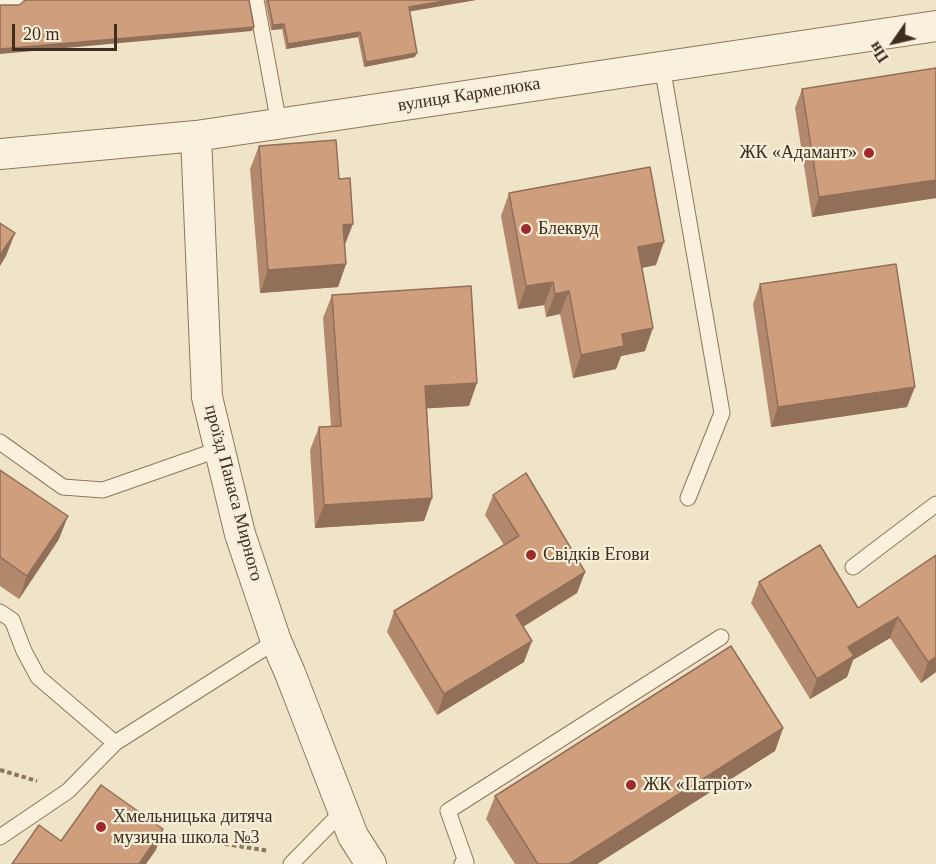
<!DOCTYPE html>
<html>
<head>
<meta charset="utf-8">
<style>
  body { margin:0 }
  #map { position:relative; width:936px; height:864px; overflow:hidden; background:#f0e4c8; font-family:"Times New Roman",serif }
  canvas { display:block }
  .north { position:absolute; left:864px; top:12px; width:60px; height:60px; -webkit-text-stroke:4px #f7eed8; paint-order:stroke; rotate:236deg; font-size:16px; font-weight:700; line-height:24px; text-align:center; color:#3d2e20 }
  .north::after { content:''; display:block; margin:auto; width:21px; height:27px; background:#3d2e20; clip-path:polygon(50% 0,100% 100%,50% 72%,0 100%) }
  .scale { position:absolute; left:12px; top:24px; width:105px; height:27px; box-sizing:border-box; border:3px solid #3d2e20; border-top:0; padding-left:8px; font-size:18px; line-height:21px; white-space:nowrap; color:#3d2e20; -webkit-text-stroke:4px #f7eed8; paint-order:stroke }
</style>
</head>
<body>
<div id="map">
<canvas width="936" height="864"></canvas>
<div class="north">Пн</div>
<div class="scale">20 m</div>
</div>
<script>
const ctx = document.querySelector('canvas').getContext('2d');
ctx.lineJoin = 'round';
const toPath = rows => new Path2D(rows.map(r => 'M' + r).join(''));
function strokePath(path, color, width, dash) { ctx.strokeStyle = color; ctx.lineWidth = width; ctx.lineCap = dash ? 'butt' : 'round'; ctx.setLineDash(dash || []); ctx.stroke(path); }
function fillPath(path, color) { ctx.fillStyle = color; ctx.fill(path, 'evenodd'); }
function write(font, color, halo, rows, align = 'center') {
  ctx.font = font + ' "Times New Roman",serif'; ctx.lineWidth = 4.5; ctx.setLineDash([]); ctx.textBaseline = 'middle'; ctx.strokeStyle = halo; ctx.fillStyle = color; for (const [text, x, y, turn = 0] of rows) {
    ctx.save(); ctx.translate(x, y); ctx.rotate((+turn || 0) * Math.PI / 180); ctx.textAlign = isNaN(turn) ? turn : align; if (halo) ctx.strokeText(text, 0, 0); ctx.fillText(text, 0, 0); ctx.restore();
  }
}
const path = toPath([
  [0,770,37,781],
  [158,833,269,851]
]);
const service = toPath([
  [256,0,279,124],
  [0,1,16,0],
  [662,66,722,413,688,498],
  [0,442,63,487,103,490,220,449],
  [853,567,936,504],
  [0,612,12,620,24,651,38,677,115,743],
  [0,837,68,791,115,743,276,641],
  [291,864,343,811],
  [462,864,466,862,448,811,721,637]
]);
const minor = toPath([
  [196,136,207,397,240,534,276,641,290,673,353,836,371,864],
  [0,154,196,136,936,26]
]);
const wall = toPath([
  [265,0,476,0,409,11,415,57,364,67,358,37,286,49,282,29,271,30],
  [936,68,936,198,812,217,795,108,802,89],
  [259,146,345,246,346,264,338,287,260,293,250,169],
  [509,193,656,265,642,268,645,351,621,356,616,369,573,378,560,314,546,317,544,305,518,309,501,216],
  [760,284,907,407,771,427,753,304],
  [332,295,469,406,427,408,432,498,424,521,315,528,310,450,319,427,331,426,323,318],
  [0,470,59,539,19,599,0,586],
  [493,495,585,572,577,593,523,627,524,662,437,715,387,632,394,611,504,545,485,515],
  [936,555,936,672,921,683,890,638,853,660,847,677,810,699,751,603,759,582,858,608],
  [783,728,775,751,597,864,515,864,486,819,495,796]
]);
const shadedWall = toPath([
  [450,0,476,0,407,12,409,7],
  [284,24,282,29,271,30,273,25],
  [254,27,252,31,0,54,0,49],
  [360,32,358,37,286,49,288,44],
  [417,53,415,57,364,67,366,62],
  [936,180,936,198,812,217,819,197],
  [353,224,344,247,343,225],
  [15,233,6,256,0,266,0,255],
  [664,242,656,265,630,270,638,247],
  [346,264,338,287,260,293,268,270],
  [553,282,544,305,518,309,526,286],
  [569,291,560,314,546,317,555,294],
  [653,328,645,351,621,356,616,369,573,378,581,355,622,334],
  [477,383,469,406,417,409,425,386],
  [915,387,907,407,771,427,778,407],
  [432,498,424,521,315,528,324,505],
  [68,516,59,539,19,599,27,576],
  [585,572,577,593,508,636,516,615],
  [898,617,890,638,853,660,847,677,810,699,817,679,848,647],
  [532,641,524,662,437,715,444,694],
  [936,657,936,672,921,683,928,662],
  [783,728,775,751,597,864,569,864],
  [163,829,156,850,146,864,139,864]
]);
const building = toPath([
  [26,0,249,0,254,27,0,49,0,5,19,5,26,0],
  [268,0,450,0,409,7,417,53,366,62,360,32,288,44,284,24,273,25,268,0],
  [936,68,936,180,819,197,802,89,936,68],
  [336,140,339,179,350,178,353,224,343,225,346,264,268,270,259,146,336,140],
  [650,167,664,242,638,247,653,328,622,334,624,346,581,355,569,291,555,294,553,282,526,286,509,193,650,167],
  [0,223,15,233,0,255,0,223],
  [896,264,915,387,778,407,760,284,896,264],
  [471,286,477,383,425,386,432,498,324,505,319,427,341,426,332,295,471,286],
  [0,470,68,516,27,576,0,557,0,470],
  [526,473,585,572,516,615,532,641,444,694,394,611,519,536,493,495,526,473],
  [820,545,858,608,936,555,936,657,928,662,898,617,848,647,854,656,817,679,759,582,820,545],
  [731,646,783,728,569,864,538,864,495,796,731,646],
  [101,785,163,829,139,864,12,864,39,825,61,841,101,785]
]);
const markers = [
  [869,153,6,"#9e2a2b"],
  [526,229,6,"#9e2a2b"],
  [531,555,6,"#9e2a2b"],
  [631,785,6,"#9e2a2b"],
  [101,827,6,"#9e2a2b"]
];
const streetNames = [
  ["вулиця Кармелюка",469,95,-9],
  ["проїзд Панаса Мирного",233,493,75]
];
const poiNames = [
  ["ЖК «Адамант»",857,153,"right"],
  ["Блеквуд",538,229],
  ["Свідків Егови",543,555],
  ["ЖК «Патріот»",643,785],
  ["Хмельницька дитяча",113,817],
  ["музична школа №3",113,838]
];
strokePath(service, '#8d765c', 17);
strokePath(minor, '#8d765c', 32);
strokePath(path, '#8d765c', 4, [4.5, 3]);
strokePath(service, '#faf1dc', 15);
strokePath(minor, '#faf1dc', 30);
fillPath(wall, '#b2896c');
fillPath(shadedWall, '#916f58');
fillPath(building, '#cf9f7d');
strokePath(building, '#916f58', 1.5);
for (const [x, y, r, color] of markers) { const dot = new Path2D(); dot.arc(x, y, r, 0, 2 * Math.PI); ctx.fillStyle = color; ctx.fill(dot); strokePath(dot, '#f7eed8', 2); }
write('18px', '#3d2e20', '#f7eed8', streetNames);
write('18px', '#3d2e20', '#f7eed8', poiNames, 'left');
</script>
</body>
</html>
